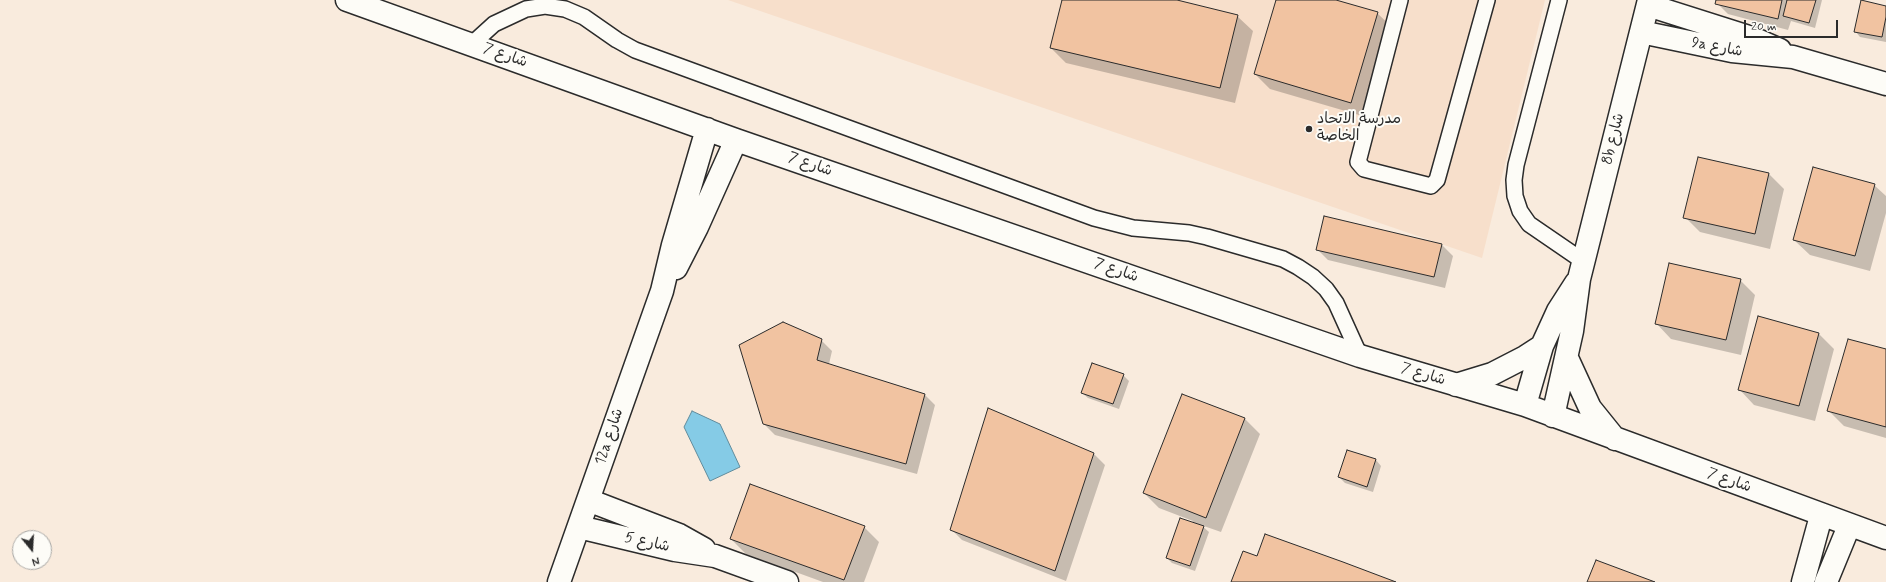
<!DOCTYPE html>
<html>
<head>
<meta charset="utf-8">
<style>
  body { margin:0 }
  #map { position:relative; width:1886px; height:582px; overflow:hidden; background:#f9ebdd; font-family:Mynerve,sans-serif }
  canvas { display:block }
  .north { position:absolute; left:12px; top:530px; width:40px; height:40px; box-sizing:border-box; background:#fdfcf7; border:1px solid #a9a8a5; border-radius:50%; rotate:162deg; font-size:11px; font-weight:700; line-height:16px; text-align:center; color:#2b2b2b }
  .north::after { content:''; display:block; margin:auto; width:14px; height:18px; background:#2b2b2b; clip-path:polygon(50% 0,100% 100%,50% 72%,0 100%) }
  .scale { position:absolute; left:1744px; top:20px; width:94px; height:18px; box-sizing:border-box; border:2px solid #2b2b2b; border-top:0; padding-left:5px; font-size:12px; line-height:14px; white-space:nowrap; color:#2b2b2b; -webkit-text-stroke:3px #fdfcf7; paint-order:stroke }
</style>
</head>
<body>
<div id="map">
<canvas width="1886" height="582"></canvas>
<div class="north">N</div>
<div class="scale">20 m</div>
</div>
<script>
const ctx = document.querySelector('canvas').getContext('2d');
ctx.lineJoin = 'round';
function fillPath(path, color) { ctx.fillStyle = color; ctx.fill(path, 'evenodd'); }
const toPath = rows => new Path2D(rows.map(r => 'M' + r).join(''));
function strokePath(path, color, width, dash) { ctx.strokeStyle = color; ctx.lineWidth = width; ctx.lineCap = dash ? 'butt' : 'round'; ctx.setLineDash(dash || []); ctx.stroke(path); }
function write(font, color, halo, rows, align = 'center') {
  ctx.font = font + ' Mynerve,"Playpen Sans Arabic",sans-serif'; ctx.lineWidth = 4; ctx.setLineDash([]); ctx.textBaseline = 'middle'; ctx.strokeStyle = halo; ctx.fillStyle = color; for (const [text, x, y, turn = 0] of rows) {
    ctx.save(); ctx.translate(x, y); ctx.rotate((+turn || 0) * Math.PI / 180); ctx.textAlign = isNaN(turn) ? turn : align; if (halo) ctx.strokeText(text, 0, 0); ctx.fillText(text, 0, 0); ctx.restore();
  }
}
const built = toPath([
  [728,0,1545,0,1482,258]
]);
const water = toPath([
  [692,411,720,424,740,467,710,481,684,427,692,411]
]);
const shadow = toPath([
  [1063,0,1172,0,1237,16,1253,31,1235,103,1066,63,1051,48],
  [1278,0,1332,0,1377,13,1393,28,1366,117,1270,89,1255,74],
  [1717,0,1822,0,1815,28,1791,21,1788,30,1728,14,1717,3],
  [1886,7,1886,42,1860,37,1855,31],
  [1699,158,1769,174,1784,189,1770,249,1700,232,1685,217],
  [1874,185,1886,196,1886,213,1870,271,1810,255,1794,240],
  [1442,245,1453,256,1445,288,1328,260,1317,249],
  [1740,280,1755,295,1741,355,1671,339,1656,323],
  [1759,318,1819,334,1834,349,1815,421,1754,405,1739,389],
  [821,340,832,351,829,364,924,394,935,405,917,474,775,435,763,423],
  [1886,350,1886,438,1844,426,1829,411],
  [1123,375,1129,381,1119,409,1088,398,1082,393],
  [1183,395,1245,419,1260,434,1221,532,1201,525,1209,532,1195,571,1172,563,1167,558,1193,521,1159,508,1144,493],
  [988,409,1094,454,1105,465,1066,581,962,540,951,529],
  [1348,451,1376,460,1381,466,1373,492,1345,483,1339,477],
  [864,527,879,542,864,582,823,582,746,554,731,539]
]);
const building = toPath([
  [1062,0,1177,0,1238,15,1220,88,1050,48,1062,0],
  [1276,0,1336,0,1378,12,1351,103,1254,74,1276,0],
  [1716,0,1782,0,1778,19,1715,4,1716,0],
  [1787,0,1816,0,1809,23,1783,16,1787,0],
  [1861,0,1886,6,1886,17,1882,37,1854,32,1861,0],
  [1698,157,1769,173,1755,234,1683,218,1698,157],
  [1813,167,1875,184,1855,256,1793,240,1813,167],
  [1324,216,1442,244,1434,277,1316,250,1324,216],
  [1669,263,1741,279,1726,340,1655,324,1669,263],
  [1758,316,1819,333,1799,406,1738,390,1758,316],
  [783,322,822,339,817,360,925,394,906,464,763,424,739,345,783,322],
  [1848,339,1886,349,1886,427,1827,411,1848,339],
  [1092,363,1124,374,1113,404,1081,393,1092,363],
  [1182,394,1245,418,1206,518,1143,493,1182,394],
  [988,408,1094,453,1055,571,950,530,988,408],
  [1347,450,1376,459,1367,487,1338,477,1347,450],
  [750,484,865,526,844,580,730,539,750,484],
  [1180,518,1204,526,1190,566,1166,558,1180,518],
  [1265,534,1343,562,1396,582,1231,582,1243,551,1257,556,1265,534],
  [1596,560,1655,582,1587,582,1596,560]
]);
const service = toPath([
  [1400,0,1358,162,1364,169,1431,186,1437,180,1487,0],
  [1559,0,1516,165,1514,180,1515,196,1520,211,1529,224,1583,261],
  [472,44,494,24,526,9,545,6,565,9,584,17,617,40,635,50,1094,218,1133,228,1189,233,1207,237,1283,259,1298,267,1313,277,1326,289,1336,303,1360,356]
]);
const minor = toPath([
  [347,0,736,140,1360,356,1525,405,1886,538],
  [1648,5,1755,39,1780,50],
  [1641,32,1732,51,1793,57,1886,84],
  [676,268,697,227,736,140],
  [1567,358,1590,408,1615,439],
  [1456,385,1492,374,1525,357,1542,346],
  [1525,405,1542,346,1558,311,1576,283],
  [1553,416,1572,331,1579,279,1649,0],
  [588,500,679,535,704,549],
  [579,527,675,550,715,556,787,582],
  [559,582,662,291,673,245,707,129],
  [1803,582,1821,516],
  [1826,582,1849,526]
]);
const markers = [
  [1309,129,4,"#2b2b2b"]
];
const streetNames = [
  ["9a شارع",1717,48,11],
  ["شارع 7",505,56,20],
  ["8b شارع",1614,139,-76],
  ["شارع 7",810,165,19],
  ["شارع 7",1116,271,19],
  ["شارع 7",1423,375,17],
  ["12a شارع",610,437,-71],
  ["شارع 7",1729,481,20],
  ["شارع 5",647,543,13]
];
const poiNames = [
  ["مدرسة الاتحاد",1317,120],
  ["الخاصة",1317,137]
];
fillPath(built, '#f7dfcb');
fillPath(water, '#85cbe6');
strokePath(water, '#618b9b', 1);
fillPath(shadow, '#0003');
fillPath(building, '#f1c3a1');
strokePath(building, '#2b2b2b', 1);
strokePath(service, '#2b2b2b', 18);
strokePath(minor, '#2b2b2b', 25);
strokePath(service, '#fdfcf7', 15);
strokePath(minor, '#fdfcf7', 22);
for (const [x, y, r, color] of markers) { const dot = new Path2D(); dot.arc(x, y, r, 0, 2 * Math.PI); ctx.fillStyle = color; ctx.fill(dot); strokePath(dot, '#fdfcf7', 1.5); }
write('15px', '#2b2b2b', '#fdfcf7', streetNames);
write('15px', '#2b2b2b', '#fdfcf7', poiNames, 'left');
</script>
</body>
</html>
